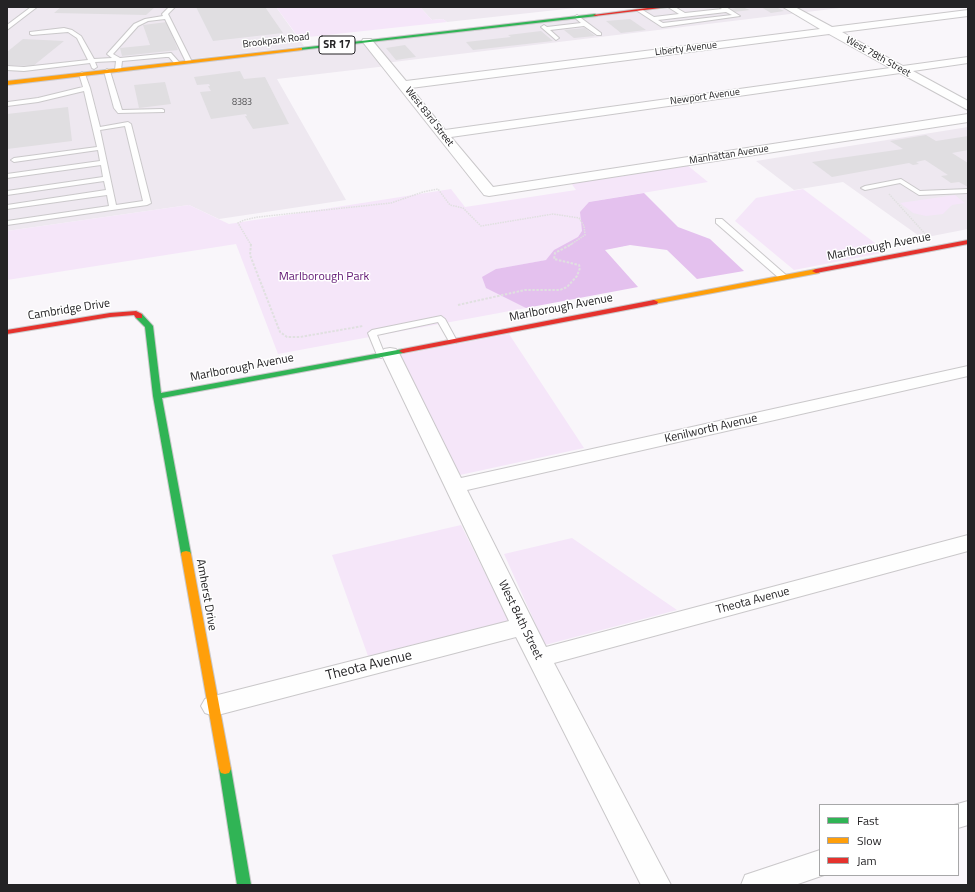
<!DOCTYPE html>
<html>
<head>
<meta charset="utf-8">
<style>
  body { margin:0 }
  #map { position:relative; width:975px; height:892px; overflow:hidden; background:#f9f6fa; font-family:"Titillium Web",sans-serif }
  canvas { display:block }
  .frame { position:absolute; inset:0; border:8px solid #242325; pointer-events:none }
  .legend { position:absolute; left:819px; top:804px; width:140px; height:72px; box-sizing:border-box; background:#fff; border:1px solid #a7a7a8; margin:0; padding:5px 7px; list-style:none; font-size:12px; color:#242325 }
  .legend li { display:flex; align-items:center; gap:8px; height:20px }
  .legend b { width:20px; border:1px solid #a7a7a8 }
</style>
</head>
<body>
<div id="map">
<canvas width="975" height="892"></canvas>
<div class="frame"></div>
<ul class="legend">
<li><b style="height:5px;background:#30b455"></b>Fast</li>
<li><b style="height:5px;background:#ff9f0a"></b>Slow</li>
<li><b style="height:5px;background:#e5322d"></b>Jam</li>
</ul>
</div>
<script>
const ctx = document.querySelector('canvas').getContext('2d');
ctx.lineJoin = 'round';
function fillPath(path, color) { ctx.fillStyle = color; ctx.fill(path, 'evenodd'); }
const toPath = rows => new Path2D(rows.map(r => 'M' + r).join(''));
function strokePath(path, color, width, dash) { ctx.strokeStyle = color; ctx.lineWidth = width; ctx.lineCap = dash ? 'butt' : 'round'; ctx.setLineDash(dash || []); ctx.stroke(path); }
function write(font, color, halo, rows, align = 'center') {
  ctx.font = font + ' "Titillium Web",sans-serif'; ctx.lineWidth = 3; ctx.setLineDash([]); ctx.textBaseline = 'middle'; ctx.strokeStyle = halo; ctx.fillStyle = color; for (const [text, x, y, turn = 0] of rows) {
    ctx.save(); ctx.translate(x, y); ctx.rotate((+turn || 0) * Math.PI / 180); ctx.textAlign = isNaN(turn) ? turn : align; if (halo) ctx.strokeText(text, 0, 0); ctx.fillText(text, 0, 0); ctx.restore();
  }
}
const built = toPath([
  [7,7,276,7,304,46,7,80],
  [420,7,584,7,447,22,443,19,432,20],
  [681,7,848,7,385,63,387,66,277,79,346,200,219,219,189,205,7,231,7,84],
  [968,127,968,229,922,238,843,182,794,190,756,161]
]);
const green = toPath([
  [276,7,420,7,432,20,443,19,447,22,299,38],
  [687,165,708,182,589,202,630,245,497,269,526,308,278,354,236,244,7,280,7,231,189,205,229,224,451,189,465,207,576,190,571,183],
  [803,189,887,252,794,270,735,221,756,198],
  [955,195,965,203,952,205,943,214,926,216,913,213,900,203],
  [509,334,584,448,460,475,399,355],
  [461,525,509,621,368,656,332,555],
  [572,538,677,610,545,645,504,554]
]);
const forest = toPath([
  [644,193,678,227,710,239,744,271,697,279,667,250,630,245,605,250,638,287,526,308,486,288,482,277,496,269,546,260,554,250,578,237,582,231,580,212,589,202]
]);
const building = toPath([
  [61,7,155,7,146,15,54,13],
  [196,7,265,7,283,33,213,41],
  [742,7,750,10,734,12,729,9],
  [761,7,776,7,784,11,771,13],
  [630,19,646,30,621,33,606,21],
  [167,22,178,50,122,56,120,48,150,45,143,25],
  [585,28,595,36,574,38,564,30],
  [541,31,553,41,473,50,466,42,511,37,508,35],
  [23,39,64,41,33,66,7,65,7,52],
  [405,45,416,57,396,60,386,48],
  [240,71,244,79,265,77,289,124,253,129,245,116,247,116,246,114,211,119,200,92,211,91,208,86,210,86,209,84,197,85,194,77],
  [165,82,171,104,139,108,134,85],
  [68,107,72,141,7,149,7,114],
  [926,135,936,141,968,136,968,150,952,153,968,163,968,187,959,182,951,183,941,176,948,175,925,160,916,162,919,164,913,165,909,163,832,177,812,162,903,149,890,141]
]);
const pathFar1 = toPath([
  [889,194,928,237],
  [251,245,238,223,244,220,258,217,391,203,423,192,438,189,450,205,463,208,481,226,553,214,579,218,584,226,585,235,570,245]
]);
const path = toPath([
  [251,244,250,255,280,332,287,337,300,337,363,326],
  [458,305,525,290,560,290,567,287,577,276,580,268,579,265,554,259,555,253,572,244]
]);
const lane = toPath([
  [31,7,37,7,7,30,7,25,31,7],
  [169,7,175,7,168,14,192,62,191,63,186,62,165,19,148,21,138,26,113,54,120,58,171,53,179,62,179,64,175,64,169,57,166,57,122,61,121,70,118,72,115,70,116,61,95,62,97,67,94,69,92,68,90,63,24,71,7,70,7,66,24,67,88,60,77,38,68,32,32,35,30,34,30,32,64,28,72,30,81,36,94,59,112,58,107,54,134,24,145,19,163,16,162,14,169,7],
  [668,7,675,7,685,13,722,9,719,7,726,7,740,16,662,27,636,10,641,9,654,17,679,14,668,7],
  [726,12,732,15,663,23,658,20,726,12],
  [577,15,601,33,601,35,597,35,584,26,550,30,559,38,556,40,541,27,544,25,547,27,581,23,574,17,577,15],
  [107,69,110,71,122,110,162,109,164,110,164,112,118,113,114,108,104,71,107,69],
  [82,72,85,74,90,88,100,127,128,122,131,124,151,203,147,205,7,225,7,221,109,206,107,195,7,209,7,205,106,190,104,181,7,195,7,191,103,177,101,165,7,178,7,174,100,161,98,150,14,162,11,160,14,158,97,147,84,91,38,102,7,106,8,102,38,98,83,87,79,74,82,72],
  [125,126,143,201,116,205,100,130,125,126],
  [901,179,920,191,968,189,968,193,919,195,900,183,865,190,861,188,865,186,901,179],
  [716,219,722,219,786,275,786,279,780,279,716,223,716,219],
  [441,316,445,319,457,341,456,343,450,343,438,322,377,335,385,355,381,358,377,355,368,333,372,330,441,316]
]);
const street = toPath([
  [783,7,795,7,832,27,968,10,968,16,842,32,903,66,968,57,968,63,913,71,968,101,968,110,900,73,451,137,493,187,968,114,968,122,489,196,484,195,362,41,363,39,371,39,406,81,820,29,783,7],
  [829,34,890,68,445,130,411,88,829,34],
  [390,348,396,349,399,353,461,478,968,366,968,376,467,490,546,647,968,535,968,551,554,663,671,885,641,885,516,637,214,716,205,713,201,706,205,699,214,696,509,621,381,353,384,349,390,348],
  [968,801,968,825,958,828,958,805,954,805,968,801],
  [820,850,820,875,824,875,795,885,741,885,745,875,820,850]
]);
const fast = toPath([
  [595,14,597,16,300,50,298,49,300,48,595,14],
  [136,314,142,314,153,326,161,393,403,349,407,351,403,353,162,398,191,554,190,556,186,557,182,556,181,554,153,396,145,327,136,318,136,314],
  [225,764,229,765,231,769,251,885,237,885,219,769,221,765,225,764]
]);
const slow = toPath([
  [300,48,302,48,302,50,7,85,7,81,300,48],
  [816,269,820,271,819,273,654,304,650,302,654,300,816,269],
  [186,551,190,552,191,554,231,769,229,773,225,774,221,773,219,769,181,554,182,552,186,551]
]);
const jam = toPath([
  [655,7,669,7,595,16,593,15,655,7],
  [968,240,968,244,816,273,812,271,816,269,968,240],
  [654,300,658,302,657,304,403,353,399,351,403,349,654,300],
  [136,311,142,314,142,318,136,318,134,315,110,317,7,334,7,330,110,313,136,311]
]);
const farNumbernames = [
  ["8383",242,103]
];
const farStreetnames = [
  ["Brookpark Road",276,41,-7],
  ["Liberty Avenue",686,49,-7],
  ["West 78th Street",878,57,29],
  ["Newport Avenue",705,97,-8],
  ["West 83rd Street",429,117,52],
  ["Manhattan Avenue",729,155,-9]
];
const shields = [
  [337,45,36]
];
const shieldNames = [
  ["SR 17",337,45]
];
const streetNames = [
  ["Marlborough Avenue",879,247,-11],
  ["Marlborough Avenue",561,308,-11],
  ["Cambridge Drive",69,310,-9],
  ["Marlborough Avenue",242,368,-11],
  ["Kenilworth Avenue",711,429,-13],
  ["Amherst Drive",206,595,80],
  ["Theota Avenue",753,601,-15],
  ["West 84th Street",520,620,64]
];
const parkNames = [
  ["Marlborough Park",324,277]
];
const nearStreetnames = [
  ["Theota Avenue",369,666,-14]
];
fillPath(built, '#eee8f0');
fillPath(green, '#f5e6f9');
fillPath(forest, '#e4c1ee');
fillPath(building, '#e0dee1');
strokePath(lane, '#cac8ca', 2);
strokePath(street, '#cac8ca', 2);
strokePath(fast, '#cac8ca', 2);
strokePath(slow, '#cac8ca', 2);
strokePath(jam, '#cac8ca', 2);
strokePath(pathFar1, '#e0e0e0', 1.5, [1.5, 1]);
strokePath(path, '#e0e0e0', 2, [2.5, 1.5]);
fillPath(lane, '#fefefe');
fillPath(street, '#fefefe');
fillPath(fast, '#30b455');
fillPath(slow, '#ff9f0a');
fillPath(jam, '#e5322d');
write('9px', '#535254', null, farNumbernames);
write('10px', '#242325', '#fff', farStreetnames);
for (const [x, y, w] of shields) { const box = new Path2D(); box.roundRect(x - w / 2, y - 9, w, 18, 3); ctx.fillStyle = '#fff'; ctx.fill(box); strokePath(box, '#242325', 1); }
write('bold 11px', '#242325', null, shieldNames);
write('12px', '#242325', '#fff', streetNames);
write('12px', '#601673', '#fff', parkNames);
write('14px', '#242325', '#fff', nearStreetnames);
</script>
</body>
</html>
